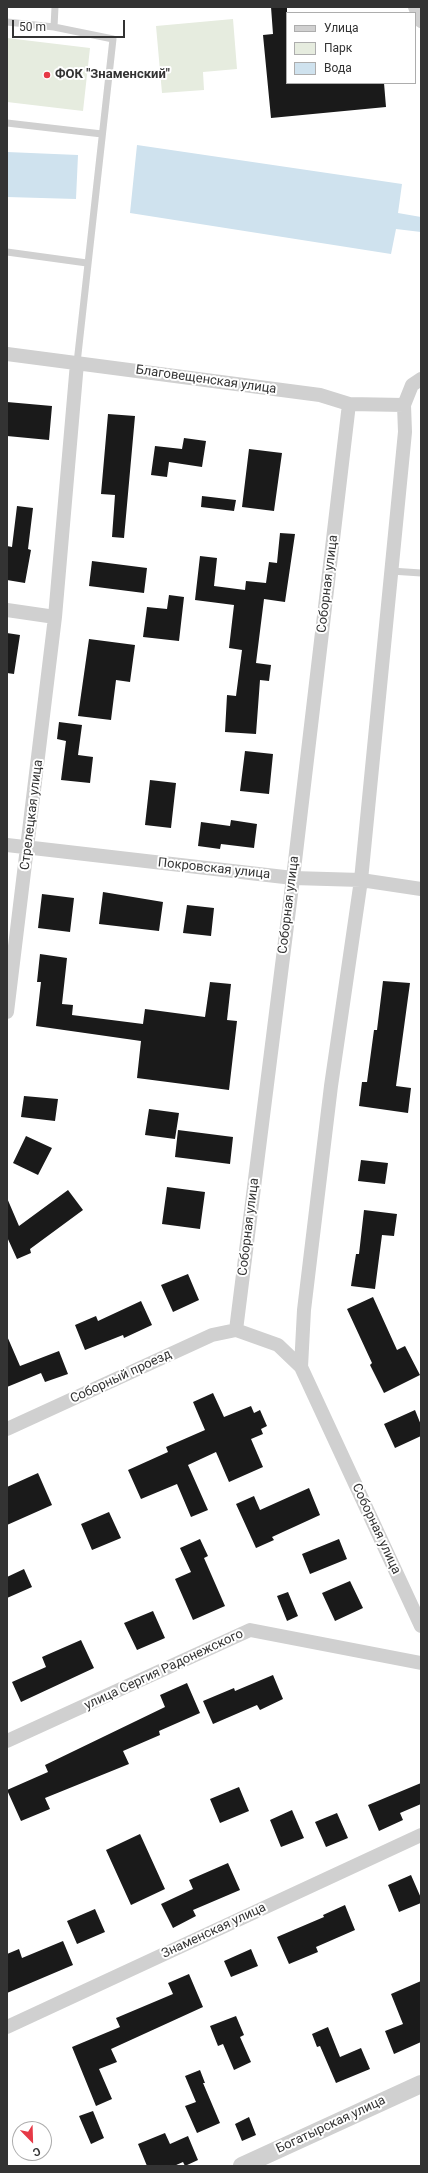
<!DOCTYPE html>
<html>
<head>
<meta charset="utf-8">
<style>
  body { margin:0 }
  #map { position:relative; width:428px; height:2173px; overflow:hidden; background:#fff; font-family:Roboto,sans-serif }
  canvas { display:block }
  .frame { position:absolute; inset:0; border:8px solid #333; pointer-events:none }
  .legend { position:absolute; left:286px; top:12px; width:130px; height:72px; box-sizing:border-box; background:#fff; border:1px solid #adadad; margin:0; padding:5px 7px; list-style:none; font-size:12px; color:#333 }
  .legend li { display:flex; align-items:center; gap:8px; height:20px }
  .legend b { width:20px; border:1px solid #adadad }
  .north { position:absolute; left:12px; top:2121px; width:40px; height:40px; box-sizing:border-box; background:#fff; border:1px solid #adadad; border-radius:50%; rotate:157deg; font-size:11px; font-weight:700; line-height:16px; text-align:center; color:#333 }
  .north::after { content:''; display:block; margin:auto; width:14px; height:18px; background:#e63946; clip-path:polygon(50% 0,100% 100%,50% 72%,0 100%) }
  .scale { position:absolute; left:12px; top:20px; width:113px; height:18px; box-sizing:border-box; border:2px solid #333; border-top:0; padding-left:5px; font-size:12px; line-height:14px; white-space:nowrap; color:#333; -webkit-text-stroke:3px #fff; paint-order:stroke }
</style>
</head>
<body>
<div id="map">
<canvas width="428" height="2173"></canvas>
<div class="frame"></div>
<ul class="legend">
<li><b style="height:5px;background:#d0d0d0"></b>Улица</li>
<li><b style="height:11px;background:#e6ecdf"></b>Парк</li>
<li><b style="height:11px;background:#cfe2ee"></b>Вода</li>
</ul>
<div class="north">С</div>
<div class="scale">50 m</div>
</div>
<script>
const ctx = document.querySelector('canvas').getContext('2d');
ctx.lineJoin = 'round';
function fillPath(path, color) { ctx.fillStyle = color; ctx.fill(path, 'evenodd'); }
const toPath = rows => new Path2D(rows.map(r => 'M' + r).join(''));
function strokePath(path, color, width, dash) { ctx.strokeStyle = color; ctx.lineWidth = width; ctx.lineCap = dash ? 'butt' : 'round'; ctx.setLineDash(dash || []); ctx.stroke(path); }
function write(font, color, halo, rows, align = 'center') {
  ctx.font = font + ' Roboto,sans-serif'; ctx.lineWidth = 4; ctx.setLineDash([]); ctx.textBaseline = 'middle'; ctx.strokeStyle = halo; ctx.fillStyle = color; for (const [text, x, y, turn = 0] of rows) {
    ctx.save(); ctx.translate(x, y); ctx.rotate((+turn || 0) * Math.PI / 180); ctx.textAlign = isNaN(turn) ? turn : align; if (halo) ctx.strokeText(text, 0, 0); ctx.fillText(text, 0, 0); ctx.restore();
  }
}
const green = toPath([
  [233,19,237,69,203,72,204,90,162,93,156,26],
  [7,38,90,48,83,111,7,102]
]);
const water = toPath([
  [137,145,402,184,398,213,421,217,421,232,396,229,391,254,130,213],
  [7,152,78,155,76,199,7,197]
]);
const building = toPath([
  [271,7,287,7,287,83,384,83,386,107,271,118,263,35,273,34],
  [7,402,52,406,49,440,7,436],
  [108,414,135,416,124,538,112,537,115,495,101,494],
  [184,438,206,441,202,467,169,462,167,477,151,475,155,446,182,449],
  [249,449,282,453,274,511,242,507],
  [202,496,236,500,234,511,201,507],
  [17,506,33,508,28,549,31,550,25,583,7,580,7,546,12,547],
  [280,533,295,534,285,602,264,599,256,663,271,665,269,681,260,680,256,734,225,732,227,695,236,696,242,650,229,648,234,605,195,600,200,556,217,558,214,586,245,590,246,581,266,583,269,562,277,563],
  [92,561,147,568,144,593,89,586],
  [169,595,184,597,179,641,143,637,147,607,167,609],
  [7,633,20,635,14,674,7,673],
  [89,639,135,645,130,682,116,680,111,720,78,716],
  [59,722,82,725,78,755,93,757,90,783,61,780,66,741,57,739],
  [245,751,273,754,269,794,240,791],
  [150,780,176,783,171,828,145,825],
  [231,820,257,824,254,848,221,844,220,849,198,846,201,822,230,826],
  [103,892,163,902,159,931,99,924],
  [42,894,74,898,70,932,38,928],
  [187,905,214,908,211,936,183,933],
  [40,954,67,958,62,1004,73,1005,72,1015,143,1024,145,1009,205,1017,210,982,231,984,227,1020,237,1021,229,1090,137,1078,141,1041,36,1026,41,982,37,982],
  [383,981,410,983,396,1086,411,1088,408,1113,359,1106,362,1082,367,1082,374,1030,377,1030],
  [24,1096,58,1099,55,1121,21,1117],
  [149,1109,179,1113,175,1139,145,1135],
  [178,1130,233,1137,230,1164,175,1157],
  [26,1136,52,1148,38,1175,13,1163],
  [361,1160,388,1163,385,1184,358,1181],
  [167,1187,205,1192,200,1229,162,1224],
  [68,1190,83,1210,30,1249,31,1253,17,1259,7,1237,7,1198,19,1226],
  [364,1210,397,1214,394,1236,382,1235,375,1289,351,1286,356,1254,359,1254],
  [188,1274,199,1300,173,1312,161,1285],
  [373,1297,397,1350,405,1346,420,1375,384,1393,370,1365,372,1363,347,1309],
  [141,1301,152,1325,124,1338,123,1335,85,1350,75,1325,96,1316,98,1321],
  [7,1336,20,1366,59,1351,68,1374,45,1382,41,1373,7,1387],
  [213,1393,224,1417,251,1406,254,1413,260,1410,267,1426,261,1429,263,1434,251,1439,263,1467,229,1482,216,1452,188,1465,208,1510,191,1517,177,1484,141,1499,128,1470,168,1452,166,1447,205,1430,193,1402],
  [415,1410,421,1425,421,1436,395,1448,384,1424],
  [38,1473,52,1505,7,1525,7,1487],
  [309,1488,320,1515,272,1537,274,1540,256,1548,236,1504,254,1496,260,1510],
  [109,1512,121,1538,92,1550,81,1524],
  [200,1539,208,1556,204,1558,225,1606,193,1620,175,1579,191,1572,180,1548],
  [339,1539,347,1559,310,1574,302,1554],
  [24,1569,32,1587,7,1598,7,1577],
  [350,1581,363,1608,335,1621,322,1593],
  [288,1592,298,1616,287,1621,277,1596],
  [153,1611,165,1638,137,1650,124,1623],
  [81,1640,94,1668,21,1702,12,1682,46,1667,42,1657],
  [273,1675,283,1699,260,1710,257,1705,213,1724,203,1701,234,1688,235,1691],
  [187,1683,200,1713,159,1731,160,1735,123,1751,129,1764,45,1798,50,1809,21,1821,7,1790,48,1772,45,1765,165,1707,160,1695],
  [421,1783,421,1804,400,1813,403,1820,379,1831,368,1805],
  [239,1787,249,1811,220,1823,210,1799],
  [292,1810,304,1838,281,1847,270,1820],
  [337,1813,348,1838,326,1847,315,1822],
  [140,1834,165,1889,131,1905,106,1850],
  [228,1863,240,1890,193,1910,196,1916,173,1928,161,1904,193,1889,189,1880],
  [411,1875,421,1898,421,1903,399,1912,388,1885],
  [345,1905,355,1930,316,1947,318,1952,289,1964,277,1937,324,1917,323,1915],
  [95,1909,105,1932,77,1944,67,1921],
  [63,1941,73,1965,7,1993,7,1954,19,1949,22,1958],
  [251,1949,258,1966,231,1977,224,1961],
  [189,1974,203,2007,111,2049,117,2062,99,2069,112,2099,96,2106,72,2047,120,2027,116,2018,173,1994,168,1983],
  [421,1981,421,2042,394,2054,385,2031,403,2024,391,1994],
  [236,2016,244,2035,240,2037,251,2062,234,2070,223,2044,218,2046,210,2026],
  [328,2027,340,2057,361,2048,370,2069,336,2083,320,2046,317,2047,312,2034],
  [200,2070,205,2083,203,2083,220,2123,197,2133,185,2106,196,2102,185,2076],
  [93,2111,104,2138,91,2144,79,2116],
  [249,2117,256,2135,242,2141,235,2124],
  [165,2133,170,2144,188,2136,198,2160,185,2166,183,2162,174,2166,147,2166,138,2144]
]);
const service = toPath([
  [7,22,54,27,113,39,77,363],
  [54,27,55,7],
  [7,123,102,134],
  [7,252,87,263],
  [391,571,421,573]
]);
const minor = toPath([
  [415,7,421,21],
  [7,354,320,395,349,404,404,405],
  [7,610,55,617],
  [7,845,293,878,361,880,421,889],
  [7,1012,55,617,77,363],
  [236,1330,293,878,349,404],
  [301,1367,304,1310,331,1086,361,880,405,432,404,405,412,385,421,379],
  [7,1429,212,1335,236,1330,278,1345,301,1367,421,1626],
  [7,1741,250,1630,421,1663],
  [7,2027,421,1835]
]);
const tertiary = toPath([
  [242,2166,421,2084]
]);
const markers = [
  [47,75,4,"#e63946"]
];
const poiNames = [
  ["ФОК \"Знаменский\"",55,75]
];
const streetNames = [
  ["Благовещенская улица",206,380,8],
  ["Соборная улица",328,584,-83],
  ["Стрелецкая улица",32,815,-83],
  ["Покровская улица",214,869,6],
  ["Соборная улица",289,905,-83],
  ["Соборная улица",249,1227,-83],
  ["Соборный проезд",121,1377,-25],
  ["Соборная улица",376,1529,65],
  ["улица Сергия Радонежского",164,1670,-25],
  ["Знаменская улица",214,1931,-25],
  ["Богатырская улица",331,2125,-25]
];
fillPath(green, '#e6ecdf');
fillPath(water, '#cfe2ee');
fillPath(building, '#1a1a1a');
strokePath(service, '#d0d0d0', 7);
strokePath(minor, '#d0d0d0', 14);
strokePath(tertiary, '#d0d0d0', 18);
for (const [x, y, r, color] of markers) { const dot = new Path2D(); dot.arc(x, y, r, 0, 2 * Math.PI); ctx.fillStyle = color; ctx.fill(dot); strokePath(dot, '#fff', 1.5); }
write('bold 13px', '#333', '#fff', poiNames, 'left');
write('13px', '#333', '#fff', streetNames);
</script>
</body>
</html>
